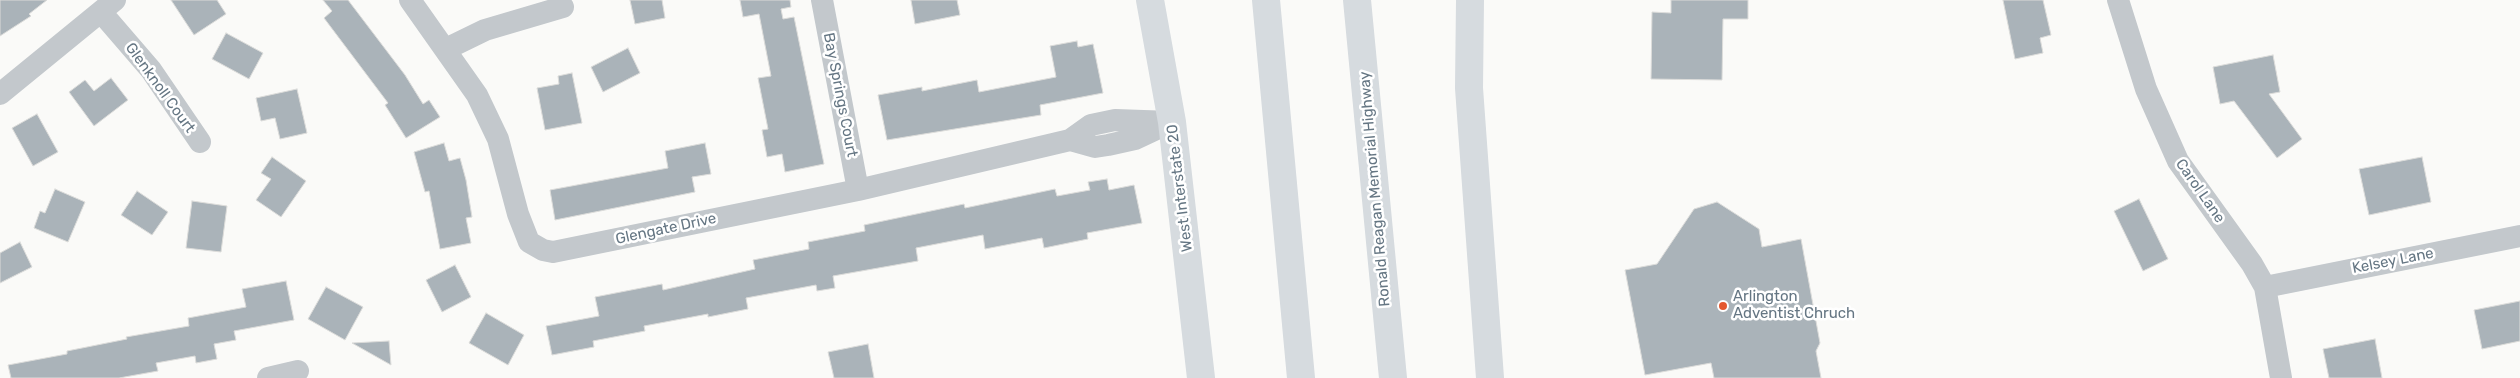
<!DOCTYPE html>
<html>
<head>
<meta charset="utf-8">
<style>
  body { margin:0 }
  canvas { display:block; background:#fafaf8 }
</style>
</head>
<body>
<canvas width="2520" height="378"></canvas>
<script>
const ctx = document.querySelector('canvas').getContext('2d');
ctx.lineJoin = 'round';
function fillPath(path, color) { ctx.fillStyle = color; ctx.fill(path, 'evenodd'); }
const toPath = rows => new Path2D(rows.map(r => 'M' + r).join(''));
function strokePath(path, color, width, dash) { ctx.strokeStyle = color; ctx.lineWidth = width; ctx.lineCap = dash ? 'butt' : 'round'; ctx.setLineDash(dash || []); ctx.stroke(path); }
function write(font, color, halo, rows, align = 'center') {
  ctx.font = font + ' Rubik,sans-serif'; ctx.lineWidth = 5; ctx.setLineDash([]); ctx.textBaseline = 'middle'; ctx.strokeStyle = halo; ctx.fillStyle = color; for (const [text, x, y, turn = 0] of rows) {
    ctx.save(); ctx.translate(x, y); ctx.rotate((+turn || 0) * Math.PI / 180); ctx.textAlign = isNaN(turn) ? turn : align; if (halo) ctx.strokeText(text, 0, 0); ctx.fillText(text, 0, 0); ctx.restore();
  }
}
const building = toPath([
  [0,0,47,0,29,14,31,16,0,36,0,0],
  [171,0,217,0,226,14,194,35,171,0],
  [323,0,348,0,405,75,423,104,429,100,440,117,406,138,385,105,388,103,324,18,332,11,323,0],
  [630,0,662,0,665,18,635,24,630,0],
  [740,0,790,0,791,7,781,9,783,19,794,17,824,164,785,172,782,154,767,157,762,130,768,129,758,78,771,76,759,14,743,17,740,0],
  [911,0,957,0,960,15,915,24,911,0],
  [1671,0,1748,0,1748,19,1723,19,1722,80,1651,79,1652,12,1671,13,1671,0],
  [2003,0,2043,0,2051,35,2040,38,2043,53,2015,59,2003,0],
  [226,33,263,53,249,79,212,59,226,33],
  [1077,41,1078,47,1093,44,1103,93,1040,105,1041,115,887,140,878,95,922,87,922,91,977,80,979,92,1056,77,1050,46,1077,41],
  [628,48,640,73,603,92,591,67,628,48],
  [2273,55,2280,92,2269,94,2302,139,2277,158,2234,101,2220,104,2213,67,2273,55],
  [572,73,582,123,545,130,537,88,559,84,558,76,572,73],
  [111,78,128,100,94,126,69,92,85,80,94,91,111,78],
  [297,89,307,133,280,139,275,118,261,121,256,98,297,89],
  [37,114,58,152,33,166,12,128,37,114],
  [444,143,449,161,460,158,466,180,472,217,466,218,471,243,440,249,429,191,425,192,414,152,444,143],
  [705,143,711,174,692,177,695,192,555,220,550,190,668,168,665,151,705,143],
  [272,157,306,181,281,217,256,200,271,179,261,173,272,157],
  [2422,157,2431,202,2369,215,2359,169,2422,157],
  [1107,179,1109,190,1134,185,1142,223,1087,233,1088,239,1044,248,1042,238,985,249,983,235,916,248,918,261,833,276,835,288,817,291,816,285,746,298,748,309,708,317,708,314,644,326,645,331,593,341,594,347,552,355,546,326,599,316,595,297,662,284,663,290,755,269,753,260,809,249,808,242,865,231,864,225,964,204,965,208,1055,189,1057,196,1090,190,1088,182,1107,179],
  [55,189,85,202,68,242,34,228,40,211,45,213,55,189],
  [137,191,168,212,152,235,121,215,137,191],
  [2139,199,2168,259,2143,271,2114,211,2139,199],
  [192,201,227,206,221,252,186,248,192,201],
  [1717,202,1759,229,1762,247,1801,239,1820,343,1816,351,1821,378,1714,378,1711,363,1645,375,1625,270,1657,264,1694,209,1717,202],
  [20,242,32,267,0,283,0,253,20,242],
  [455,265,471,297,442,312,426,280,455,265],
  [286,281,294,320,234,331,236,340,214,344,217,359,196,363,195,356,156,363,158,371,119,378,11,378,8,365,67,354,67,351,127,339,126,337,189,326,188,318,246,307,242,289,286,281],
  [326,287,363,307,345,340,308,319,326,287],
  [2520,301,2520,341,2482,349,2474,310,2520,301],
  [486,313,524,335,508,365,469,343,486,313],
  [2375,339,2382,378,2329,378,2323,349,2375,339],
  [389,341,391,365,352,343,389,341],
  [868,344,874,378,834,378,828,352,868,344]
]);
const minor = toPath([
  [410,0,477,95,498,139,518,214,529,242,543,250,553,252,858,190,1070,140,1091,125,1115,120,1172,122],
  [822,0,858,190],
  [2118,0,2146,89,2178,161,2252,264,2265,287,2281,378],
  [101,12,151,70,200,142],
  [446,49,485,30,563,7],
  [0,94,115,0],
  [1070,140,1095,147,1108,145,1135,139,1167,124],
  [2265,287,2520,236],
  [268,378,298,371]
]);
const major = toPath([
  [1150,0,1172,122,1201,378],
  [1470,0,1469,88,1490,378]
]);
const highway = toPath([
  [1266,0,1301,378],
  [1357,0,1393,378]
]);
const markers = [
  [1723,306,5,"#e4572e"]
];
const streetNames = [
  ["Glenknoll Court",160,88,54],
  ["Bay Springs Court",840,95,79],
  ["West Interstate 20",1180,188,-97],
  ["Ronald Reagan Memorial Highway",1375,189,-95],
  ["Carol Lane",2200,191,55],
  ["Glengate Drive",666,229,-12],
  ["Kelsey Lane",2393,261,-11]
];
const poiNames = [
  ["Arlington",1733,297],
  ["Adventist Chruch",1733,314]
];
fillPath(building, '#aab3b9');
strokePath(building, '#dcdcda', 1);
strokePath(minor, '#c3c8cc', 22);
strokePath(major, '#d6dbdf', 28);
strokePath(highway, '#d6dbdf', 28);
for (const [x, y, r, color] of markers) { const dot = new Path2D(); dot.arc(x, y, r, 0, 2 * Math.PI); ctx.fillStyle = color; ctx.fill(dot); strokePath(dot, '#fff', 2); }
write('15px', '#657683', '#fff', streetNames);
write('15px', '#657683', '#fff', poiNames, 'left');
</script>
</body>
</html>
